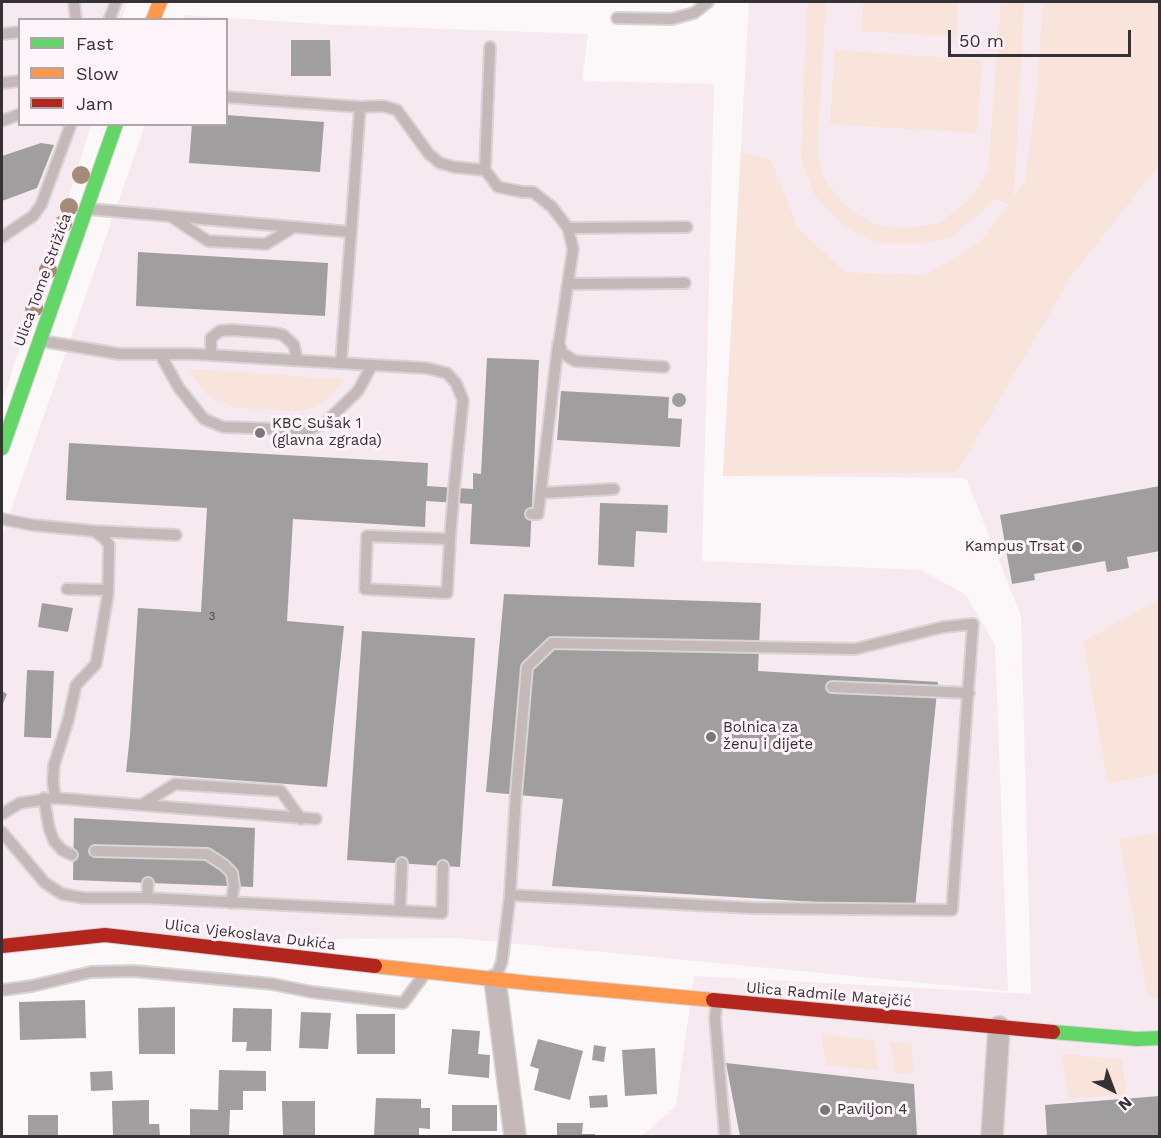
<!DOCTYPE html>
<html>
<head>
<meta charset="utf-8">
<style>
  body { margin:0 }
  #map { position:relative; width:1161px; height:1138px; overflow:hidden; background:#fcf7f9; font-family:"Work Sans",sans-serif }
  canvas { display:block }
  .frame { position:absolute; inset:0; border:3px solid #363134; pointer-events:none }
  .legend { position:absolute; left:18px; top:18px; width:210px; height:108px; box-sizing:border-box; background:#fff4f9; border:2px solid #afa6aa; margin:0; padding:8px 10px; list-style:none; font-size:18px; color:#363134 }
  .legend li { display:flex; align-items:center; gap:12px; height:30px }
  .legend b { width:30px; border:2px solid #afa6aa }
  .north { position:absolute; left:1083px; top:1060px; width:60px; height:60px; -webkit-text-stroke:4px #fff4f9; paint-order:stroke; rotate:138deg; font-size:16px; font-weight:700; line-height:24px; text-align:center; color:#363134 }
  .north::after { content:''; display:block; margin:auto; width:21px; height:27px; background:#363134; clip-path:polygon(50% 0,100% 100%,50% 72%,0 100%) }
  .scale { position:absolute; left:948px; top:30px; width:183px; height:27px; box-sizing:border-box; border:3px solid #363134; border-top:0; padding-left:8px; font-size:18px; line-height:21px; white-space:nowrap; color:#363134; -webkit-text-stroke:4px #fff4f9; paint-order:stroke }
</style>
</head>
<body>
<div id="map">
<canvas width="1161" height="1138"></canvas>
<div class="frame"></div>
<ul class="legend">
<li><b style="height:8px;background:#63d668"></b>Fast</li>
<li><b style="height:8px;background:#ff974d"></b>Slow</li>
<li><b style="height:8px;background:#b3261e"></b>Jam</li>
</ul>
<div class="north">N</div>
<div class="scale">50 m</div>
</div>
<script>
const ctx = document.querySelector('canvas').getContext('2d');
ctx.lineJoin = 'round';
function fillPath(path, color) { ctx.fillStyle = color; ctx.fill(path, 'evenodd'); }
const toPath = rows => new Path2D(rows.map(r => 'M' + r).join(''));
function strokePath(path, color, width, dash) { ctx.strokeStyle = color; ctx.lineWidth = width; ctx.lineCap = dash ? 'butt' : 'round'; ctx.setLineDash(dash || []); ctx.stroke(path); }
function write(font, color, halo, rows, align = 'center') {
  ctx.font = font + ' "Work Sans",sans-serif'; ctx.lineWidth = 6; ctx.setLineDash([]); ctx.textBaseline = 'middle'; ctx.strokeStyle = halo; ctx.fillStyle = color; for (const [text, x, y, turn = 0] of rows) {
    ctx.save(); ctx.translate(x, y); ctx.rotate((+turn || 0) * Math.PI / 180); ctx.textAlign = isNaN(turn) ? turn : align; if (halo) ctx.strokeText(text, 0, 0); ctx.fillText(text, 0, 0); ctx.restore();
  }
}
const built = toPath([
  [2,2,127,2,122,19,20,20,20,124,91,125,69,197,2,402],
  [749,2,1159,2,1159,1136,642,1136,676,1106,694,976,1031,994,1021,616,966,478,723,476],
  [185,15,336,25,588,34,582,81,714,84,702,561,921,570,966,595,995,645,1008,991,457,938,2,941,2,536,145,125,226,124,226,20,183,19]
]);
const green = toPath([
  [807,2,826,2,817,152,824,178,841,201,856,214,879,226,907,228,940,223,967,201,988,173,1001,2,1024,2,1014,196,1025,182,1036,97,1043,2,1159,2,1159,165,1072,275,957,472,723,476,741,152,771,160,798,228,844,272,926,275,980,242,1009,204,993,199,985,209,951,237,920,244,881,244,855,233,834,217,815,195,801,160],
  [863,2,958,2,956,37,861,31],
  [835,50,982,60,977,133,830,124],
  [194,369,340,379,344,380,339,388,329,398,312,408,301,411,238,408,218,401,203,391,190,371],
  [1159,599,1159,774,1108,783,1083,642],
  [1159,832,1160,998,1151,999,1151,997,1148,997,1119,839],
  [821,1034,874,1040,878,1070,826,1065],
  [890,1042,912,1043,913,1074,895,1073],
  [1061,1054,1122,1059,1126,1094,1069,1099]
]);
const building = toPath([
  [291,40,330,40,331,76,291,76],
  [226,115,324,122,320,172,189,163,192,124,226,124],
  [41,143,54,145,37,188,2,201,2,156],
  [138,252,328,263,325,316,136,306],
  [487,358,539,360,530,547,470,544,472,504,426,501,425,527,293,519,287,621,344,626,327,787,126,772,130,735,138,608,201,612,207,508,66,500,69,443,428,463,427,486,473,489,473,473,481,474],
  [561,391,669,397,668,418,682,419,680,447,557,440],
  '672 400a7 7 0 1 1 14 0a7 7 0 1 1-14 0Z',
  [1160,486,1160,551,1127,557,1129,568,1107,572,1105,561,1034,574,1035,580,1012,584,1000,515],
  [600,503,668,505,667,533,636,531,634,567,598,565],
  [504,594,761,603,758,671,938,682,915,908,552,886,563,799,486,792],
  [42,603,73,608,68,632,38,627],
  [362,631,475,638,460,867,347,860],
  [27,670,54,671,51,738,24,737],
  [2,691,7,694,2,706],
  [74,818,255,828,253,887,73,880],
  [85,1000,86,1038,20,1040,19,1002],
  [175,1007,175,1054,139,1054,138,1008],
  [233,1008,272,1009,271,1051,246,1051,247,1042,232,1042],
  [301,1012,331,1013,328,1049,299,1048],
  [356,1014,395,1014,395,1054,357,1054],
  [452,1029,480,1031,478,1054,490,1055,489,1078,448,1074],
  [538,1039,583,1051,570,1100,534,1090,539,1069,530,1066],
  [594,1045,606,1047,604,1062,592,1060],
  [655,1048,657,1094,625,1096,622,1050],
  [726,1063,914,1084,917,1136,740,1136],
  [219,1070,266,1071,266,1091,243,1091,243,1110,230,1110,229,1136,190,1136,190,1109,218,1110],
  [112,1071,113,1090,91,1091,90,1072],
  [607,1095,608,1107,590,1108,589,1096],
  [1160,1096,1160,1136,1047,1136,1045,1105],
  [376,1098,421,1099,421,1108,430,1108,430,1129,419,1128,419,1136,374,1136],
  [149,1100,149,1124,159,1124,160,1136,113,1136,112,1101],
  [282,1101,315,1101,315,1136,283,1136],
  [452,1105,497,1105,497,1131,452,1131],
  [28,1115,58,1115,58,1136,28,1136],
  [557,1123,583,1123,582,1134,595,1134,595,1136,557,1136]
]);
const lane = toPath([
  [74,2,76,20],
  [617,18,672,19,694,13,708,2],
  [109,20,116,2],
  [2,34,20,32],
  [490,47,485,170,498,187,523,192,533,192,552,207,568,228,573,249,559,343,562,353,575,361,664,367],
  [2,83,20,81],
  [226,97,360,107,383,106,397,110,429,154,440,163,454,167,485,170],
  [2,121,20,114],
  [88,209,351,232,341,363],
  [173,218,208,241,266,244,294,227],
  [568,228,687,227],
  [351,232,360,107],
  [2,237,33,216,41,205,71,124],
  [568,284,685,283],
  [42,341,120,354,194,354,372,365,426,368,447,373,456,383,463,400,454,488,453,502,450,539,447,593,365,589,367,536,450,539],
  [160,354,179,388,204,419,223,427,308,430,325,423,358,391,372,365],
  [211,355,211,338,220,331,231,330,275,333,283,335,294,345,297,360],
  [541,493,614,489],
  [531,514,538,514,558,345],
  [2,519,32,525,94,531,104,538,109,545,108,594,96,664,76,685,68,721,54,765,53,781,55,798],
  [94,531,176,535],
  [67,589,108,590],
  [832,687,969,693],
  [44,798,49,828,54,841,62,850,72,855],
  [143,804,175,784,281,791,301,819],
  [2,814,20,803,55,798,316,819],
  [2,832,45,883,62,894,84,898,147,898,442,913,443,866],
  [95,851,207,854,224,865,232,873,234,886,231,903],
  [147,898,148,883],
  [400,910,402,863],
  [496,978,502,961,510,895,516,794,527,667,552,643,855,649,943,627,973,624,952,910,752,908,510,895],
  [2,990,32,986,91,972,134,971,272,984,312,992,403,1003,424,975],
  [717,1001,715,1018,725,1136]
]);
const street = toPath([
  [495,980,515,1136],
  [992,1136,999,1027]
]);
const fast = toPath([
  [2,448,116,124],
  [1053,1032,1137,1039,1160,1038]
]);
const slow = toPath([
  [153,20,160,2],
  [375,966,529,983,713,1000]
]);
const jam = toPath([
  [2,946,105,935,375,966],
  [713,1000,1053,1032]
]);
const trees = [
  [81,175],
  [69,207],
  [63,224],
  [48,270],
  [34,308]
];
const markers = [
  [260,433,6,"#7b7679"],
  [1077,547,6,"#7b7679"],
  [711,737,6,"#7b7679"],
  [825,1110,6,"#7b7679"]
];
const numberNames = [
  ["3",212,616]
];
const streetNames = [
  ["Ulica Tome Strižića",43,280,-70],
  ["Ulica Vjekoslava Dukića",250,935,7],
  ["Ulica Radmile Matejčić",829,995,5]
];
const poiNames = [
  ["KBC Sušak 1",272,424],
  ["(glavna zgrada)",272,441],
  ["Kampus Trsat",1065,547,"right"],
  ["Bolnica za",723,728],
  ["ženu i dijete",723,745],
  ["Paviljon 4",837,1110]
];
fillPath(built, '#f7e9f0');
fillPath(green, '#f8e4db');
fillPath(building, '#a19ea0');
strokePath(lane, '#d8d4d6', 14);
strokePath(street, '#d8d4d6', 24);
strokePath(fast, '#d8d4d6', 16);
strokePath(slow, '#d8d4d6', 16);
strokePath(jam, '#d8d4d6', 16);
strokePath(lane, '#c5b8b8', 10);
strokePath(street, '#c5b8b8', 21);
strokePath(fast, '#63d668', 14);
strokePath(slow, '#ff974d', 14);
strokePath(jam, '#b3261e', 14);
ctx.fillStyle = '#a88a78';
for (const [x, y] of trees) { ctx.beginPath(); ctx.arc(x, y, 9, 0, 2 * Math.PI); ctx.fill(); }
for (const [x, y, r, color] of markers) { const dot = new Path2D(); dot.arc(x, y, r, 0, 2 * Math.PI); ctx.fillStyle = color; ctx.fill(dot); strokePath(dot, '#fff4f9', 2); }
write('12px', '#514c4f', null, numberNames);
write('15px', '#363134', '#fff4f9', streetNames);
write('15px', '#363134', '#fff4f9', poiNames, 'left');
</script>
</body>
</html>
